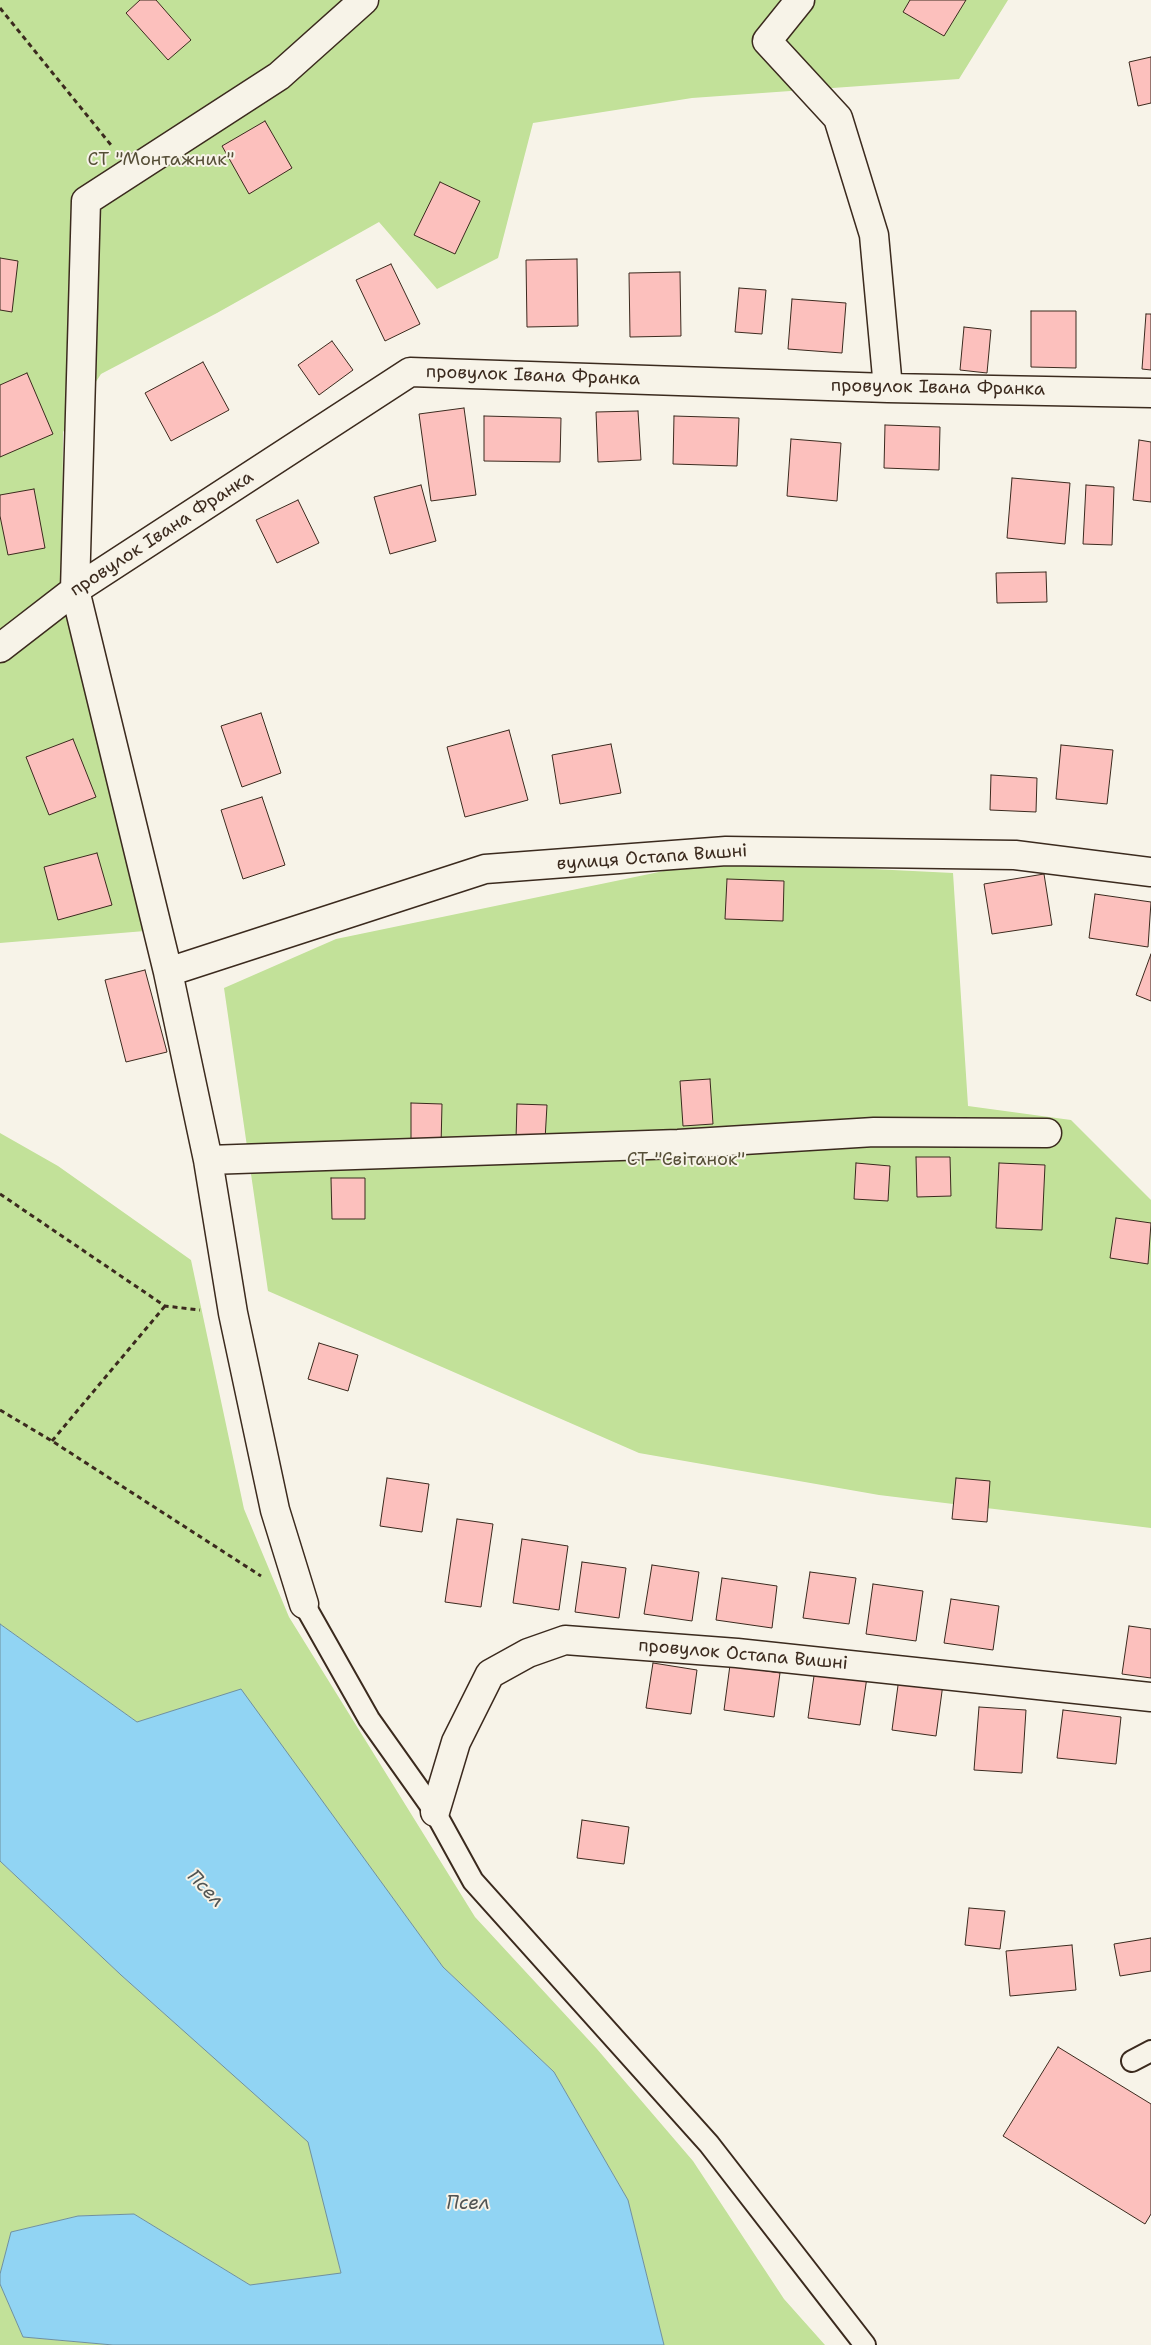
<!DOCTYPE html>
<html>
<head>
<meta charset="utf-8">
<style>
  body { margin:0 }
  canvas { display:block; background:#f7f3e8 }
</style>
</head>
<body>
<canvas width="1151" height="2345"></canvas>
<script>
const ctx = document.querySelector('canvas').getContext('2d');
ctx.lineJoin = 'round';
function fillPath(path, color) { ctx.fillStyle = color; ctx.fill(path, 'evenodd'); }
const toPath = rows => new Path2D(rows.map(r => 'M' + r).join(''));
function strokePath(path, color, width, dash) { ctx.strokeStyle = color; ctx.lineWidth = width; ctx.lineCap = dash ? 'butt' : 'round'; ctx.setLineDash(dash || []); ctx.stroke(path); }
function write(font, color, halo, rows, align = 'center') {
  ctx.font = font + ' "Shantell Sans",sans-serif'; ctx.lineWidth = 4; ctx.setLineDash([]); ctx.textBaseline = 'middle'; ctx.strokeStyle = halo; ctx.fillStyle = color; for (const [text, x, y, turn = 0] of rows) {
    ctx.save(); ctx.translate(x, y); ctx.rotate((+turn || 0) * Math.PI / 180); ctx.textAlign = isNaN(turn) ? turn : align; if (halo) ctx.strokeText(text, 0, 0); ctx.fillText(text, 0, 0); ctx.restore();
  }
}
const green = toPath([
  [0,0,1008,0,959,79,692,98,533,123,498,258,437,289,379,222,217,313,101,374,63,432,62,573,145,931,0,943],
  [712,861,953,873,968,1106,1071,1120,1151,1200,1151,1528,879,1495,639,1453,268,1291,224,988,336,939],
  [0,1133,58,1166,191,1260,244,1509,289,1617,475,1917,597,2049,693,2161,784,2299,825,2345,664,2345,628,2200,554,2072,443,1967,241,1690,137,1722,0,1624],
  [0,1861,121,1975,309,2142,341,2274,250,2285,134,2214,78,2216,11,2232,0,2274],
  [0,2284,23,2337,113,2345,0,2345]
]);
const water = toPath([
  [0,1624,137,1722,241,1689,443,1967,554,2072,628,2200,664,2345,113,2345,23,2337,0,2284,0,2274,11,2232,78,2216,134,2214,250,2285,341,2273,308,2142,121,1975,0,1861,0,1624]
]);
const building = toPath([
  [140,0,156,0,191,40,168,60,126,13,140,0],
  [910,0,966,0,944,36,903,12,910,0],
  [1151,57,1151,103,1138,106,1129,62,1151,57],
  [265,121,292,168,249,194,222,146,265,121],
  [440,182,480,201,455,254,414,235,440,182],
  [0,258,18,261,12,312,0,310,0,258],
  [577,259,578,326,527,327,526,260,577,259],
  [391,264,420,324,385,341,356,280,391,264],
  [680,272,681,336,630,337,629,273,680,272],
  [739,288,766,290,762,334,735,332,739,288],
  [792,299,846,303,842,353,788,349,792,299],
  [1031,311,1076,311,1076,368,1031,367,1031,311],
  [1146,314,1151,314,1151,370,1142,369,1146,314],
  [964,327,991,330,987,373,960,370,964,327],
  [332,341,353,370,319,395,298,365,332,341],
  [203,362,229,410,171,441,145,393,203,362],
  [27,373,53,434,0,457,0,385,27,373],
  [464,408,476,495,431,501,419,414,464,408],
  [638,411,641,460,598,462,596,412,638,411],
  [484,416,561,418,560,462,484,461,484,416],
  [674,416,739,418,737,466,673,464,674,416],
  [885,425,940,427,939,470,884,468,885,425],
  [791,439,841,443,837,501,787,496,791,439],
  [1139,440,1151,442,1151,502,1133,500,1139,440],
  [1012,478,1070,483,1065,544,1007,538,1012,478],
  [421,485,436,541,390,554,374,497,421,485],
  [1086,485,1114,487,1112,545,1083,544,1086,485],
  [34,489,45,548,8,555,0,516,0,495,34,489],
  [298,500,319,543,277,563,256,520,298,500],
  [1046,572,1047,602,997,603,996,573,1046,572],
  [261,713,281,773,242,787,221,726,261,713],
  [509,730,528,800,465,817,447,747,509,730],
  [73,739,96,797,49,815,26,757,73,739],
  [611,744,621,793,560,804,552,755,611,744],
  [1061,745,1113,750,1107,804,1056,799,1061,745],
  [991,775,1037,778,1036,812,990,810,991,775],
  [262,797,285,865,243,879,221,810,262,797],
  [97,853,112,905,58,920,44,867,97,853],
  [1044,874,1052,925,992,934,984,884,1044,874],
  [727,879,784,881,783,921,725,919,727,879],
  [1095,894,1151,902,1148,947,1089,938,1095,894],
  [1151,954,1151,1001,1136,995,1151,954],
  [145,970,167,1052,126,1062,105,980,145,970],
  [710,1079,713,1124,683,1126,680,1081,710,1079],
  [411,1103,442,1104,441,1146,411,1145,411,1103],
  [517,1104,547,1105,545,1140,516,1139,517,1104],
  [916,1157,950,1157,951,1196,917,1197,916,1157],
  [856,1163,890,1166,888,1201,854,1199,856,1163],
  [999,1163,1045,1165,1042,1230,996,1228,999,1163],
  [331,1178,365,1178,365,1219,332,1219,331,1178],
  [1116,1218,1151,1223,1148,1264,1110,1258,1116,1218],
  [319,1343,358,1355,348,1391,308,1379,319,1343],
  [387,1478,429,1484,422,1532,380,1526,387,1478],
  [956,1478,990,1481,987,1522,952,1519,956,1478],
  [457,1519,493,1524,481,1607,445,1602,457,1519],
  [522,1539,568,1546,559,1610,513,1603,522,1539],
  [582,1562,626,1568,619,1618,575,1612,582,1562],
  [652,1565,699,1572,692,1621,644,1614,652,1565],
  [810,1572,856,1578,849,1624,803,1618,810,1572],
  [722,1578,777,1586,772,1628,716,1620,722,1578],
  [873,1584,923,1591,916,1641,866,1634,873,1584],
  [951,1599,999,1606,993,1650,944,1643,951,1599],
  [1129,1626,1151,1629,1151,1678,1122,1674,1129,1626],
  [653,1663,697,1670,691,1714,646,1708,653,1663],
  [730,1665,780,1673,774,1717,724,1710,730,1665],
  [815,1669,867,1677,860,1725,808,1718,815,1669],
  [899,1678,943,1684,936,1736,892,1730,899,1678],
  [979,1707,1026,1710,1022,1773,974,1770,979,1707],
  [1063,1710,1121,1717,1116,1764,1057,1758,1063,1710],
  [582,1820,629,1827,624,1864,577,1858,582,1820],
  [969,1908,1005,1911,1000,1949,965,1945,969,1908],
  [1151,1938,1151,1971,1120,1976,1114,1944,1151,1938],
  [1072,1945,1076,1990,1010,1996,1006,1951,1072,1945],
  [1058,2047,1151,2104,1151,2214,1145,2224,1003,2136,1058,2047]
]);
const path = toPath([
  [0,8,111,145],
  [0,1194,165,1306,200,1310],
  [0,1410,52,1441,261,1576],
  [52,1441,165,1306]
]);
const lane = toPath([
  [304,1604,369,1719,435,1812,473,1881,709,2144,865,2345],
  [1132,2061,1151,2051]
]);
const street = toPath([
  [800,0,767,41,838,118,874,235,888,388],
  [0,648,75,590,410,372,888,388,1151,393],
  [168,972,485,869,726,851,1015,855,1151,872],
  [208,1160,678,1144,874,1132,1047,1133],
  [304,1604,275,1510,233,1313,208,1160,168,972,75,590,86,201,279,76,364,0],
  [435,1812,456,1742,490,1674,528,1653,565,1640,737,1653,1151,1697]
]);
const parkNames = [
  ["СТ \"Монтажник\"",161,160],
  ["СТ \"Світанок\"",686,1160]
];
const streetNames = [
  ["провулок Івана Франка",533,376,2],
  ["провулок Івана Франка",938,388,1],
  ["провулок Івана Франка",162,534,-33],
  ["вулиця Остапа Вишні",652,858,-4],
  ["провулок Остапа Вишні",743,1655,5]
];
const waterNames = [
  ["Псел",205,1889,46],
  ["Псел",468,2204]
];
fillPath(green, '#c2e199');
fillPath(water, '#91d4f3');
strokePath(water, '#6f909e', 1);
fillPath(building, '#fcc0bd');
strokePath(building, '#3b2a1e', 1);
strokePath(lane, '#3b2a1e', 24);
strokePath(street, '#3b2a1e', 31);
strokePath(path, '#3b2a1e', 3, [5, 4]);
strokePath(lane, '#f7f3e8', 20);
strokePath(street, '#f7f3e8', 28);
write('18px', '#564f37', '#f7f3e8', parkNames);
write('18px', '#3b2a1e', '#f7f3e8', streetNames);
write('italic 19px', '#505453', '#f7f3e8', waterNames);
</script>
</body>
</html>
